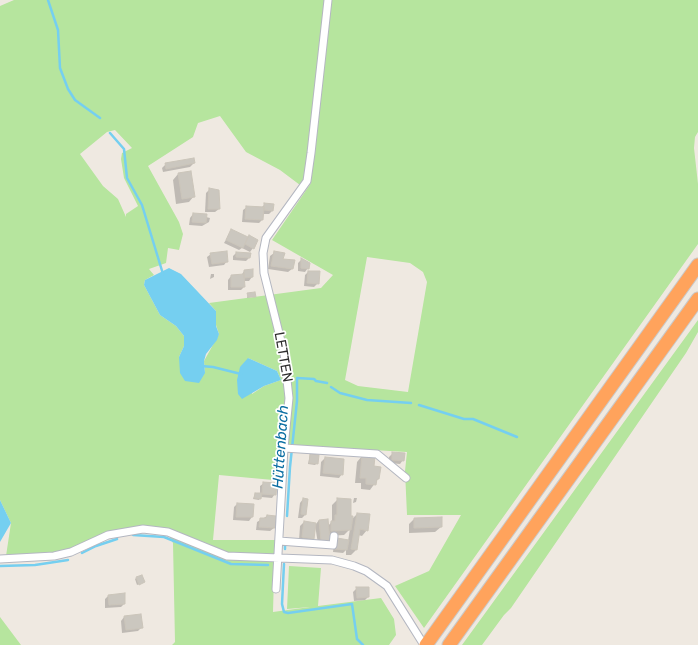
<!DOCTYPE html>
<html>
<head>
<meta charset="utf-8">
<style>
  body { margin:0 }
  canvas { display:block; background:#efe9e1 }
</style>
</head>
<body>
<canvas width="698" height="645"></canvas>
<script>
const ctx = document.querySelector('canvas').getContext('2d');
ctx.lineJoin = 'round';
function fillPath(path, color) { ctx.fillStyle = color; ctx.fill(path, 'evenodd'); }
const toPath = rows => new Path2D(rows.map(r => 'M' + r).join(''));
function strokePath(path, color, width, dash) { ctx.strokeStyle = color; ctx.lineWidth = width; ctx.lineCap = dash ? 'butt' : 'round'; ctx.setLineDash(dash || []); ctx.stroke(path); }
function write(font, color, halo, rows, align = 'center') {
  ctx.font = font + ' Rubik,sans-serif'; ctx.lineWidth = 3.5; ctx.setLineDash([]); ctx.textBaseline = 'middle'; ctx.strokeStyle = halo; ctx.fillStyle = color; for (const [text, x, y, turn = 0] of rows) {
    ctx.save(); ctx.translate(x, y); ctx.rotate((+turn || 0) * Math.PI / 180); ctx.textAlign = isNaN(turn) ? turn : align; if (halo) ctx.strokeText(text, 0, 0); ctx.fillText(text, 0, 0); ctx.restore();
  }
}
const green = toPath([
  [14,0,698,0,698,132,695,137,694,148,698,184,698,244,424,628,395,586,429,571,461,515,407,515,405,471,407,452,288,445,284,481,219,475,213,540,275,540,273,612,310,607,287,609,289,566,321,568,318,606,381,598,394,619,396,635,389,645,172,645,175,642,173,543,165,529,145,527,70,549,43,555,6,556,11,523,0,500,0,6],
  [220,116,246,152,280,170,300,185,311,183,272,240,333,275,321,288,209,303,216,311,216,325,219,334,204,361,205,373,179,357,184,346,184,336,176,326,160,315,144,285,145,280,154,275,149,269,166,263,168,248,179,250,183,234,179,222,148,166,193,137,198,123],
  [115,130,132,148,122,153,121,159,124,178,138,206,126,214,126,217,118,199,103,186,80,154,107,132],
  [367,257,410,263,423,272,427,282,408,392,358,386,345,380],
  [248,358,277,371,281,380,264,386,252,394],
  [698,320,698,332,686,353,511,608,504,615,482,645,462,645],
  [0,615,0,617,21,645,0,645]
]);
const water = toPath([
  [169,268,181,274,216,311,216,326,219,334,217,340,206,354,204,361,205,373,199,383,185,381,180,373,179,357,184,346,184,336,176,326,160,315,144,285,145,280],
  [248,358,277,371,281,380,264,386,242,399,238,394,237,380,240,367],
  [0,500,11,523,0,542]
]);
const shadow = toPath([
  [194,163,190,167,163,172,162,168,166,164],
  [178,174,194,196,189,202,176,204,173,180],
  [210,189,219,209,215,212,205,212,206,193],
  [265,204,272,211,269,214,262,214,262,220,259,223,242,222,243,210,247,207,261,208],
  [193,214,210,218,209,222,202,226,189,225,190,218],
  [231,231,247,238,249,236,253,248,250,252,242,248,239,250,224,243],
  [236,253,249,258,246,261,233,260,233,256],
  [274,253,282,260,293,261,292,269,288,272,268,269,270,256],
  [211,254,227,261,224,265,209,267,207,257],
  [301,260,308,268,305,272,298,271,298,263],
  [244,271,252,277,249,281,244,281,244,287,241,290,228,290,228,280,231,276,241,276],
  [308,272,318,283,314,287,304,286,305,275],
  [211,274,214,274,214,277,210,279],
  [248,294,255,296,247,298],
  [393,453,403,460,400,464,389,463,389,457],
  [310,455,317,463,315,465,308,464],
  [362,456,373,467,378,479,370,490,361,489,361,483,355,483,357,462],
  [325,458,342,474,339,478,320,476,321,462],
  [264,483,275,494,272,498,261,497,259,500,253,499,255,494,260,494,260,486],
  [354,498,357,498,356,502,353,503],
  [303,499,305,515,302,518,298,518,300,503],
  [338,499,352,519,357,514,367,530,362,536,358,535,356,550,351,555,346,555,346,550,343,553,333,552,334,543,348,541,350,529,344,535,328,536,329,540,325,543,318,544,315,525,313,538,310,542,299,540,300,526,304,522,316,524,319,520,327,526,330,524,332,520,332,505],
  [237,504,253,504,252,517,249,521,233,520,234,507],
  [267,516,275,517,274,528,270,531,256,530,257,522],
  [414,519,441,527,435,532,409,533,409,524],
  [136,578,143,582,137,585,135,579],
  [357,588,368,597,365,600,354,601,353,592],
  [108,596,124,604,121,607,105,608,105,599],
  [140,615,142,627,138,631,122,633,121,621,124,617]
]);
const stream = toPath([
  [48,0,58,30,60,68,68,89,75,100,100,118],
  [110,133,124,149,127,178,142,205,163,274],
  [201,366,213,367,241,374],
  [297,378,314,379,316,381,327,383],
  [331,387,340,393,367,400,411,403],
  [419,405,464,419,473,419,517,437],
  [287,516,290,467,297,401,297,378],
  [133,535,164,537,231,564,268,565],
  [285,549,285,545],
  [82,553,96,546,117,539],
  [284,564,282,604,284,612,288,613,352,604,357,639,363,645],
  [0,566,35,565,68,560]
]);
const building = toPath([
  [194,158,195,163,166,169,165,163,194,158],
  [191,171,195,197,182,199,178,173,191,171],
  [209,188,219,190,220,209,208,209,209,188],
  [264,203,274,204,273,211,264,210,264,203],
  [246,206,264,207,263,220,245,219,246,206],
  [193,213,207,214,206,223,192,222,193,213],
  [231,229,248,237,243,248,226,240,231,229],
  [249,235,258,240,254,249,245,244,249,235],
  [227,251,228,262,212,264,210,253,227,251],
  [274,251,285,253,283,259,295,260,293,269,271,266,274,251],
  [236,252,251,253,250,258,236,257,236,252],
  [301,258,310,263,309,269,301,268,301,258],
  [253,269,253,277,244,278,244,270,253,269],
  [308,271,320,271,319,284,307,283,308,271],
  [244,274,245,287,231,287,231,275,244,274],
  [255,292,256,297,248,297,247,293,255,292],
  [392,452,405,453,404,461,392,460,392,452],
  [310,454,319,455,318,464,309,463,310,454],
  [362,455,375,457,374,466,381,467,379,479,377,479,376,485,366,484,366,478,360,478,362,455],
  [325,457,344,459,343,475,323,473,325,457],
  [263,482,277,483,276,495,262,494,263,482],
  [255,493,262,493,261,499,254,498,255,493],
  [303,498,308,499,306,515,301,514,303,498],
  [337,498,351,499,351,516,353,516,351,530,331,531,331,521,335,521,335,515,337,515,337,498],
  [237,503,254,504,253,517,236,517,237,503],
  [357,513,370,514,368,531,360,529,357,550,351,549,357,513],
  [267,515,276,516,275,528,259,527,260,518,266,518,267,515],
  [442,517,442,527,414,528,414,518,442,517],
  [328,519,330,540,321,541,319,520,328,519],
  [304,521,316,523,314,539,302,537,304,521],
  [337,538,349,540,347,550,335,549,337,538],
  [142,575,145,582,139,585,136,577,142,575],
  [356,587,369,587,369,597,357,598,356,587],
  [125,593,125,604,109,605,108,595,125,593],
  [141,614,143,628,126,630,124,616,141,614]
]);
const minor = toPath([
  [284,448,377,454,406,478],
  [279,541,333,545,334,536],
  [0,559,54,556,71,552,108,535,143,529,168,532,227,556,332,560,354,566,366,571,387,586,424,645],
  [276,589,284,448,289,398,284,353,264,273,263,253,266,238,307,181,311,153,328,0]
]);
const motorway = toPath([
  [426,645,698,265],
  [449,645,698,299]
]);
const streetNames = [
  ["LETTEN",283,357,80]
];
const waterNames = [
  ["Hüttenbach",281,447,-86]
];
fillPath(green, '#b6e59e');
fillPath(water, '#75cff0');
fillPath(shadow, '#0003');
strokePath(stream, '#75cff0', 2.5);
fillPath(building, '#cbc7bf');
strokePath(building, '#cbc5ba', 1);
strokePath(minor, '#b4b7c1', 9);
strokePath(motorway, '#c9c9c9', 15);
strokePath(minor, '#fff', 7);
strokePath(motorway, '#ffa35c', 13);
write('14px', '#2e2e2e', '#fff', streetNames);
write('italic 15px', '#0d6fa3', '#fff', waterNames);
</script>
</body>
</html>
